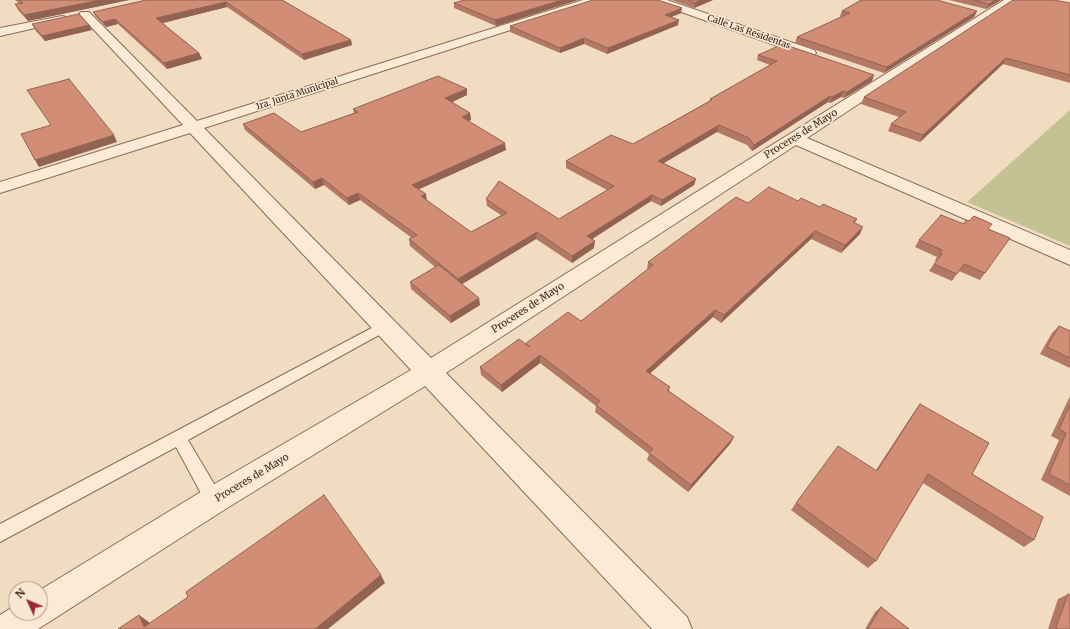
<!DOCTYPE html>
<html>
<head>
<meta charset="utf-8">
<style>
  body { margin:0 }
  #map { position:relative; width:1070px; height:629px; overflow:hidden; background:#f1dcc2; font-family:Merriweather,serif }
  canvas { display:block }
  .north { position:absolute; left:8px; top:581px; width:40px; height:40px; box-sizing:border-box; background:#f8e7d2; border:1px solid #ac9a8a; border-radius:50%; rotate:314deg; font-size:11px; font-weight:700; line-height:16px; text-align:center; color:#3b271d }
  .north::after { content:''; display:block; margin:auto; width:14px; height:18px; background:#9f2438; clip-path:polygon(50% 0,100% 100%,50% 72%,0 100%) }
</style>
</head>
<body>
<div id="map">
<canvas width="1070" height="629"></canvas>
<div class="north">N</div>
</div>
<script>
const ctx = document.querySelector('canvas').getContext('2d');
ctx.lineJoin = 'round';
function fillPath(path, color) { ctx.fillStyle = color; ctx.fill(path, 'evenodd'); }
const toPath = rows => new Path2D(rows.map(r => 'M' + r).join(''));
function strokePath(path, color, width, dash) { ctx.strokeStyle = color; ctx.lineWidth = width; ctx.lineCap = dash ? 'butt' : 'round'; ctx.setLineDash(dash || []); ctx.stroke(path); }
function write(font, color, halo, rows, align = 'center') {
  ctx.font = font + ' Merriweather,serif'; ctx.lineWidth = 3.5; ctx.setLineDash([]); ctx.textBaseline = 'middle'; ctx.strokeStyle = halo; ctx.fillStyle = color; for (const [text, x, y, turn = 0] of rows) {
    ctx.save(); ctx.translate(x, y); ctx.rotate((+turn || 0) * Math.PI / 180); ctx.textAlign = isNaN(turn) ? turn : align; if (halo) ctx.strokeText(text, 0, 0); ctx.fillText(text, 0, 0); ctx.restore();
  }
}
const cemetery = toPath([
  [1070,110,1070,246,967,202]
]);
const service = toPath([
  [385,321,390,323,392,326,390,329,188,440,220,494,222,500,220,506,214,508,208,506,176,447,0,542,0,524,385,321]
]);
const minor = toPath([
  [583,0,599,0,598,2,204,128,431,358,1004,0,1016,0,807,138,1070,250,1070,265,796,145,446,373,687,617,692,629,652,629,425,386,224,510,38,629,0,629,0,615,16,605,16,613,40,613,40,590,204,490,411,370,190,133,0,193,0,182,183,125,81,16,79,14,81,12,89,12,197,121,583,0],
  [652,0,667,0,814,50,816,53,814,56,806,56,653,2,652,0],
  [62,16,66,17,68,19,66,21,0,36,0,28,62,16]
]);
const wall = toPath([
  [15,0,129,0,28,21,18,10,15,4,20,4],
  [146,0,282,0,351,40,352,45,304,60,227,7,162,23,199,53,202,59,167,69,118,24,106,27,96,17,93,12],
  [464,0,578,0,496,26,454,8,454,3],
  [672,0,713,0,694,8],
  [949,0,1001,0,986,9],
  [1070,3,1070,83,1003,64,920,142,888,131,891,124,899,117,861,104,864,97],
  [842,11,977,11,974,17,884,73,795,43,797,37,841,17,840,16],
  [681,13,671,17,678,25,607,54,584,44,560,53,510,32,510,26],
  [32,24,92,30,45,41,35,30],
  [758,55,872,81,844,98,841,97,830,103,828,102,752,151,747,145,717,132,664,163,696,179,694,185,661,206,651,201,592,239,594,248,572,263,536,239,462,284,480,305,451,323,411,289,410,282,435,267,410,246,409,239,412,238,360,200,349,205,324,185,315,189,245,130,243,124,301,132,354,113,353,109,467,89,467,95,451,102,470,113,471,120,468,121,506,150,418,189,426,194,426,200,471,232,501,215,487,206,486,199,559,219,607,190,566,168,566,161,633,144,709,101,710,99,770,65,757,60],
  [798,201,857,219,855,223,860,234,841,253,811,239,721,323,713,317,650,373,670,387,669,391,734,437,730,444,688,492,647,460,649,454,595,412,596,406,540,363,502,392,481,375,480,367,581,321,647,270,648,262,748,203],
  [969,221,988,229,985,273,980,280,959,271,952,281,929,271,936,261,935,260,937,257,915,247,919,240,964,224],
  [1059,326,1070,331,1070,368,1040,354,1052,333],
  [1070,396,1070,496,1041,480,1059,440,1051,436],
  [920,404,972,474,1034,540,1024,547,923,483,876,561,868,568,791,510,796,503,876,470,914,412],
  [1068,594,1070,629,1048,629,1058,599],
  [881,607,909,629,865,629,875,612]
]);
const shadedWall = toPath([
  [101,0,129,0,28,21,24,15],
  [562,0,578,0,496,26,495,20],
  [701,0,713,0,694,8,695,3],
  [995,0,1001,0,986,9,989,4],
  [226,2,227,7,159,24,156,18],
  [682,8,681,13,664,20,665,15],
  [977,11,974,17,884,73,887,67],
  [115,19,118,24,106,27,103,22],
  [679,20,678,25,607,54,608,48],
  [89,25,92,30,45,41,42,36],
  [584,38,584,44,560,53,560,48],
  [351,40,352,45,304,60,302,54],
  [199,53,202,59,167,69,164,63],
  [1006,58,1003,64,920,142,923,135],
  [874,75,872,81,844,98,847,92],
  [467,89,467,95,446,105,445,98],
  [843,91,841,97,830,103,832,97],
  [830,96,828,102,752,151,754,145],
  [470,113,471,120,462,123,462,117],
  [719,125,717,132,657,167,658,161],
  [114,135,117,142,39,167,35,160],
  [505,143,506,150,413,192,412,185],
  [322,178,324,185,315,189,313,182],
  [696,179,694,185,661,206,662,200],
  [358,193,360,200,349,205,347,198],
  [426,194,427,201,421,196],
  [652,195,651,201,586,243,587,236],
  [863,227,860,234,841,253,845,245],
  [815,231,811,239,721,323,724,315],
  [537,232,536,239,459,286,458,279],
  [595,241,594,248,572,263,572,256],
  [479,298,480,305,451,323,450,316],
  [715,310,713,317,645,378,646,371],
  [540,355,540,363,502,392,501,385],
  [734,437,730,444,688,492,691,485],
  [381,575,385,583,328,629,315,629],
  [139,615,149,622,152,629,144,627]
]);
const building = toPath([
  [19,0,101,0,24,15,15,4,23,3,19,0],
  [146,0,282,0,351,40,302,54,226,2,156,18,199,53,164,63,115,19,103,22,93,12,146,0],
  [464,0,562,0,495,20,454,3,464,0],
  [593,0,658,0,682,8,665,15,679,20,608,48,584,38,560,48,510,26,593,0],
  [688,0,701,0,695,3,688,0],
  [861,0,937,0,977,11,887,67,797,37,850,13,842,11,861,0],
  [974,0,995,0,989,4,974,0],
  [1013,0,1053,0,1070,3,1070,75,1006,58,923,135,891,124,906,112,864,97,1013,0],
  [79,14,89,25,42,36,32,24,79,14],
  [783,44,874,75,847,92,843,91,832,97,830,96,754,145,749,138,719,125,658,161,696,179,662,200,652,195,587,236,595,241,572,256,537,232,458,279,409,239,417,235,358,193,347,198,322,178,313,182,243,124,274,113,301,132,358,112,353,109,438,76,467,89,445,98,470,113,462,117,505,143,412,185,426,194,421,196,471,232,507,213,486,199,499,181,559,219,614,186,566,161,611,135,633,144,712,100,710,99,777,61,758,55,783,44],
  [69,79,114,135,35,160,21,134,51,125,27,90,69,79],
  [769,187,798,201,801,198,820,207,823,204,857,219,853,222,863,227,845,245,815,231,724,315,715,310,646,371,670,387,667,390,734,437,691,485,649,453,653,449,596,405,600,401,540,355,501,385,480,367,519,339,530,347,525,344,568,312,581,321,653,265,648,262,736,197,748,203,769,187],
  [941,215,964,224,966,220,969,221,974,216,992,224,988,229,1010,238,985,273,964,264,957,274,934,264,942,254,940,253,942,250,919,240,941,215],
  [439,265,479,298,450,316,410,282,439,265],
  [1059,326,1070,331,1070,358,1047,347,1059,326],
  [920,404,989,443,972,474,1043,517,1034,540,928,474,876,561,796,503,838,446,877,471,920,404],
  [1070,405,1070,485,1049,474,1066,433,1059,429,1070,405],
  [324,495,381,575,315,629,118,629,139,615,144,627,188,597,186,592,324,495],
  [1068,594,1070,595,1070,629,1058,629,1056,627,1068,594],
  [881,607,909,629,868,629,881,607]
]);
const farStreetnames = [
  ["Calle Las Residentas",749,32,19],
  ["1ra. Junta Municipal",297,94,-18]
];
const streetNames = [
  ["Proceres de Mayo",801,134,-32],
  ["Proceres de Mayo",528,308,-33],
  ["Proceres de Mayo",252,478,-31]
];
fillPath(cemetery, '#c4c295');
strokePath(service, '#8c6b58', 2);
strokePath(minor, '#8c6b58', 2);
fillPath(service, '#fbead6');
fillPath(minor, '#fbead6');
fillPath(wall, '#b47965');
fillPath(shadedWall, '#926353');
fillPath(building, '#d18d76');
strokePath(building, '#926353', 1);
write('9px', '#3b271d', '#f8e7d2', farStreetnames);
write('10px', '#3b271d', '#f8e7d2', streetNames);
</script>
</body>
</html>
